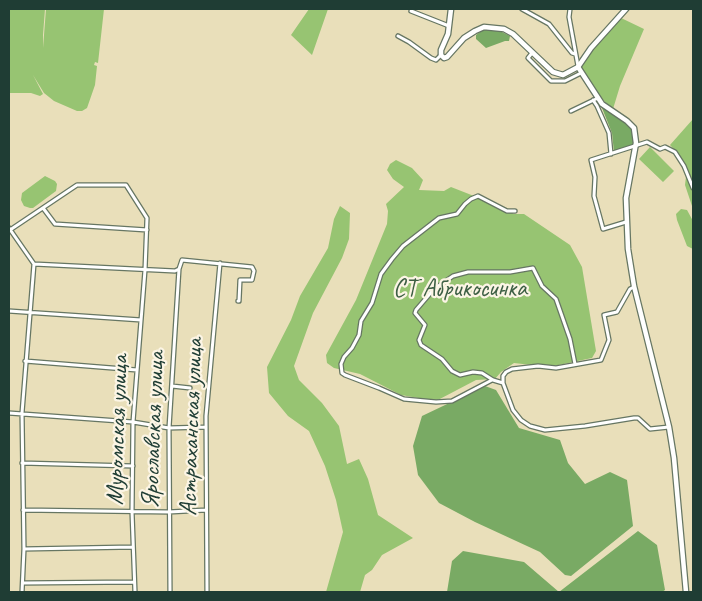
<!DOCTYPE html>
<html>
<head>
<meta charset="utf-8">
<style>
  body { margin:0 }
  #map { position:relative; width:702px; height:601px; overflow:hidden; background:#e9dfba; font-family:Caveat,sans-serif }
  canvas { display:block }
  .frame { position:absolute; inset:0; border:10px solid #1f3d34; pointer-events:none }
</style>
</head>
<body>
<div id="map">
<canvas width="702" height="601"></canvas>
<div class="frame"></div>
</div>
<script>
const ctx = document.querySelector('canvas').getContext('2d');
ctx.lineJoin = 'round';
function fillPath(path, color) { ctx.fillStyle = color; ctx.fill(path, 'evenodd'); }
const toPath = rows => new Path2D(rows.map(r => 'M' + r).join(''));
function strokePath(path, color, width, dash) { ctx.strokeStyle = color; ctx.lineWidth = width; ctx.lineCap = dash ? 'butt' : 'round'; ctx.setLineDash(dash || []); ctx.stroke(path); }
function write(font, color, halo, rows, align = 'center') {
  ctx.font = font + ' Caveat,sans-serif'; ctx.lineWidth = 4.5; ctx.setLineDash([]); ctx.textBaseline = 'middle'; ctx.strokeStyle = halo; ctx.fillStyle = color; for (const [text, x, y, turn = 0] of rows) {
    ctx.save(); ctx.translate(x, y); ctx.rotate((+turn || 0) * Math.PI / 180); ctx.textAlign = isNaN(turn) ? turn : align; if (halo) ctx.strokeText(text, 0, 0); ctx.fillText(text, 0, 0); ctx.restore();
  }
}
const green = toPath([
  [9,9,45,9,43,35,43,48,46,9,104,9,98,63,95,62,94,65,97,66,95,85,87,108,82,111,77,111,54,101,44,93,33,75,43,94,40,96,31,93,9,93],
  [309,9,328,9,312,55,291,35],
  [619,17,644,29,620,86,613,109,605,102,595,90,582,69,581,65,582,61],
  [693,119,693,209,685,185,687,168,680,156,670,145],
  [650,147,674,171,663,182,639,159],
  [396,160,412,168,423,180,419,190,444,191,451,187,497,205,514,214,524,214,570,245,582,267,596,351,592,358,549,367,514,363,501,372,495,379,476,380,436,401,401,395,360,374,334,368,327,363,326,355,356,300,387,224,388,211,386,204,404,187,393,179,387,170,390,164],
  [45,176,55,181,57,184,56,191,33,208,30,208,24,206,21,200,22,193],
  [340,206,350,213,349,239,342,258,313,313,294,366,299,380,322,403,339,426,347,464,359,459,368,479,378,515,413,538,382,555,372,570,365,575,360,592,326,592,343,532,336,500,325,466,309,431,288,416,269,393,267,367,291,320,300,296,328,248,334,219],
  [681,209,687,210,693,221,693,249,687,246,677,220,676,214]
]);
const forest = toPath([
  [492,29,498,30,510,36,509,41,505,41,486,48,476,39,476,35,483,30],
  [604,107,632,126,634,142,632,146,614,152,612,133,602,108],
  [485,386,496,390,519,428,560,440,568,463,585,484,610,472,627,480,633,526,571,576,565,575,540,552,475,522,439,503,418,475,413,446,422,416],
  [638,531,657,545,665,590,662,592,447,592,452,561,463,551,524,562,559,592]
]);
const minor = toPath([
  [522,9,549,24,572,53,575,54],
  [570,9,569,17,578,66],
  [411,11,449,26],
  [398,36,409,42,431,58,436,60,441,55],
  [532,53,528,58,551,81,565,81,581,73],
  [593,100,597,106,609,133,611,154],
  [571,111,598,98],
  [43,208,55,224,147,230],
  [626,222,603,229,594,196,595,177,591,160,647,142,660,149,665,147,675,152,684,166,693,188],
  [9,228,34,264,22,413,24,549,22,592],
  [10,230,77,185,126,185,147,218,145,270,133,422,132,512,135,592],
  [34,264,175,271,179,269,182,260,252,267,254,271,252,280,240,280,239,301,238,301],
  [634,287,630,289,617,312,604,315,609,340,601,360,556,368,538,366,512,369,506,372,503,376,503,383,513,410,521,420,530,426,545,430,585,426,634,418,638,418,650,429,669,427],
  [9,311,141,320],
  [25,361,137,370],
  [492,380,452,401,436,402,404,399,379,388,345,375,342,373,341,364,344,357,352,348,359,335,361,321,372,303,381,274,392,259,403,246,439,218,457,214,465,204,471,199,478,196,507,211,515,211],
  [503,383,493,380,482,373,473,372,460,375,452,371,442,359,421,345,419,340,425,325,415,313,416,310,434,289,453,276,468,272,510,272,533,268,542,286,556,299,570,339,575,364],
  [172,386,190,388],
  [9,413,133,422,169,428,206,427],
  [22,463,133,466],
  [23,510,169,512,206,510],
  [24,549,133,547],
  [23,583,134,582],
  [170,592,169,428,179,269],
  [207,592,206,416,220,263]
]);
const tertiary = toPath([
  [578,67,591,48,626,9]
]);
const secondary = toPath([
  [451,9,448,34,441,50,441,55,444,58,447,57,464,38,475,31,484,27,504,29,513,34,553,72,563,75,578,67,602,104,627,121,634,128,636,143,626,198,628,249,634,286,669,427,674,458,686,592]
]);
const parkNames = [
  ["СТ Абрикосинка",460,289]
];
const streetNames = [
  ["Астраханская улица",192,427,-88],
  ["Муромская улица",118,430,-88],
  ["Ярославская улица",154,430,-88]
];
fillPath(green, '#97c472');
fillPath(forest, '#79aa64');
strokePath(minor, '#667663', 5.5);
strokePath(tertiary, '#667663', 7);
strokePath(secondary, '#667663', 7);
strokePath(minor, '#fff', 3);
strokePath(tertiary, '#fff', 4.5);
strokePath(secondary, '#fff', 4.5);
write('25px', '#3d5f44', '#fcf5e5', parkNames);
write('25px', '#1f3d34', '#fcf5e5', streetNames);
</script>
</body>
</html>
